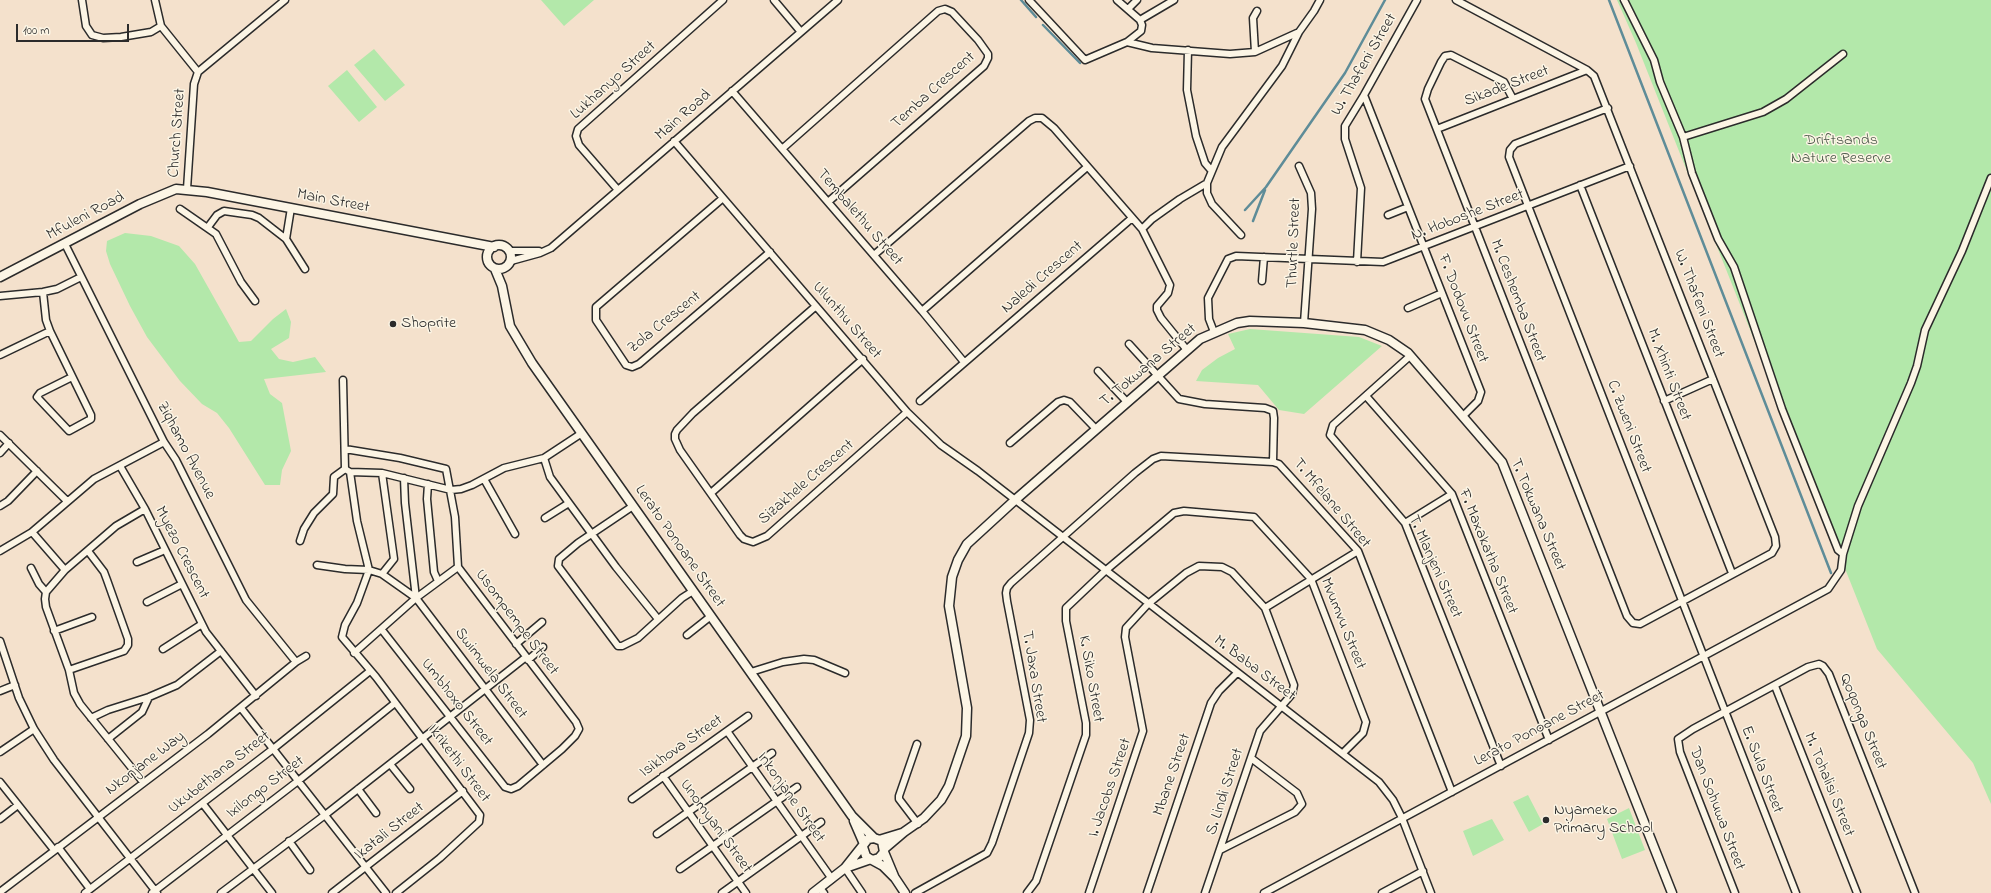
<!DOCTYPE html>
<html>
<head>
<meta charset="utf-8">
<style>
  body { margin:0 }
  #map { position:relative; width:1991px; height:893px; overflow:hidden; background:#f4e1cc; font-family:"Indie Flower",sans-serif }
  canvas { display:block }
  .scale { position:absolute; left:16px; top:24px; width:113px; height:18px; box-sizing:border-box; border:2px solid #2b2b2b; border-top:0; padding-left:5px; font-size:12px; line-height:14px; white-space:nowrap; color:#2b2b2b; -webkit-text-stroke:3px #fcf5e5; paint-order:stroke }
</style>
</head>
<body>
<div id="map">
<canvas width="1991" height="893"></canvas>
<div class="scale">100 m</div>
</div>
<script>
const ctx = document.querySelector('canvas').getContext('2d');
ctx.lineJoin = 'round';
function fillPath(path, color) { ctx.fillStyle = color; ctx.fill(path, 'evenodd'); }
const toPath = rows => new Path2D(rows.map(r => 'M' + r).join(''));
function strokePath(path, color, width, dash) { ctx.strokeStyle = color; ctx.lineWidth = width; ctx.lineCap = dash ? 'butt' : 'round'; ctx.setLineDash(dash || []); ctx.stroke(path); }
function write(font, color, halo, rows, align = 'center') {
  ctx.font = font + ' "Indie Flower",sans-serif'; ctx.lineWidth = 3; ctx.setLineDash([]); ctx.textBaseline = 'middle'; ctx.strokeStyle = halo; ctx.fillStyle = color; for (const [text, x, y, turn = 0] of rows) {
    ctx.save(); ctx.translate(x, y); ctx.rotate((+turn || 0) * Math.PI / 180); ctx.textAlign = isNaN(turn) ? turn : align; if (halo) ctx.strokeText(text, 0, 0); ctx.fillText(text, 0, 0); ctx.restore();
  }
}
const green = toPath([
  [541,0,594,0,564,26],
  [1617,0,1991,0,1991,804,1973,763,1877,649,1636,43],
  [374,49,405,85,385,101,354,65],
  [347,70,377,107,359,122,328,86],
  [125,233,151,236,179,246,195,264,239,342,251,341,273,319,286,309,291,322,289,338,271,349,279,359,293,362,315,357,326,372,264,379,270,394,282,403,291,451,282,470,280,485,265,485,229,428,217,413,202,404,180,381,147,337,130,306,110,264,106,251,107,241],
  [1250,329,1359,337,1382,346,1304,414,1279,410,1258,385,1196,381,1202,370,1218,358,1235,349,1228,334],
  [1528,795,1543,824,1529,832,1513,802],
  [1629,808,1645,850,1622,859,1607,819],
  [1492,819,1504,840,1473,856,1463,831]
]);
const stream = toPath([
  [1021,0,1036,17],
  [1609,0,1831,573],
  [1043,25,1080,63],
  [1245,210,1266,187,1345,73,1385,0],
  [1253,221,1265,190]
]);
const street = toPath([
  [82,0,86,26,92,35,103,38,121,37,151,32,161,26],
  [155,0,161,26,198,72],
  [774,0,801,32],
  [1029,0,1085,60,1127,42,1152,48,1230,54,1255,52,1299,32,1314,11,1320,0],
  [1117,0,1140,20,1142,25,1141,31,1127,42],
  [1456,0,1587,70,1594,76,1775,537,1776,546,1772,553,1640,624,1633,623,1627,616,1425,99,1428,89,1441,62,1445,56,1451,55,1504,82,1513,99],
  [1128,9,1137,0],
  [1140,20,1174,0],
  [1188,50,1187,90,1196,136,1205,163,1211,170],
  [1255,52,1253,18,1257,11],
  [732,91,922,311,964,362],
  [1364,95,1481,392,1478,401,1463,416],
  [1608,108,1515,144,1510,150,1509,157,1796,893],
  [1437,129,1587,70],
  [1683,137,1763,112,1786,99,1843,54],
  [674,141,907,412,941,445,978,471,1379,782,1393,800,1402,818,1431,893],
  [782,149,938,11,945,9,952,12,978,40,988,54,988,58,984,66,828,202],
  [1299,166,1311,193,1312,209,1304,323],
  [1580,185,1732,573],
  [187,189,194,84,198,72,285,0],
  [618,190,579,145,576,136,578,129,723,0],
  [723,198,596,307,596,320,626,365,632,367,639,364,770,252],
  [180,209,216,234,241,282,255,301],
  [1388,215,1408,207],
  [208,227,217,215,224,211,252,215,259,218,286,239,305,269],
  [1142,229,1170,285,1168,293,1157,306,1157,310,1161,318,1187,350],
  [1241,235,1212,204,1207,193,1207,183,1222,147,1282,66,1299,32],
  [286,239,291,208],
  [65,244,164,442,176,460,246,600,296,662],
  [509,251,539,251],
  [874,255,1029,121,1035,118,1042,118,1054,128,1142,229,1152,219,1180,199,1207,183],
  [511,261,540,253,551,248,838,0],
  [1357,262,1361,188,1345,139,1345,126,1364,95,1417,0],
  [1262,281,1264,257],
  [43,292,46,320,50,331,91,415,91,419,69,431,37,397,40,393,72,377],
  [0,296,43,292,57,289,81,277],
  [816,306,693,413,677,430,675,434,675,439,680,450,740,535,744,539,753,542,767,536,907,412],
  [1408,308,1442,293],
  [922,311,1087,167],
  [1214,332,1209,319,1208,298,1228,259,1236,256,1383,262,1630,166],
  [1129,344,1179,399,1205,404,1265,408,1273,411,1274,418,1273,462],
  [0,355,50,331],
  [1410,356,1333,425,1330,435,1405,523,1501,766],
  [1098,371,1127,402],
  [343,380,345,469,350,472,382,473,451,490,461,489,472,485,504,468,544,458,582,433],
  [1366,396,1452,494,1549,740],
  [920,401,1132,218],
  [1664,401,1713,379],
  [0,435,67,501],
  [1010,443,1058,402,1064,400,1070,402,1096,429],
  [345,449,400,458,446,469,455,517,458,567],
  [0,453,9,443],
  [544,458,550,477,569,503,545,518],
  [120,466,145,509,206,632,256,696],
  [404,478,405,503,416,598],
  [484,479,515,534],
  [428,484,427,499,434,572,438,581],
  [711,493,863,359],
  [569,503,616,567,658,619],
  [0,506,8,501,37,471],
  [633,506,578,543,559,559,558,566,618,646,622,646,638,638,682,598,693,591],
  [1405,523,1452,494],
  [32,532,65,570],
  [300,541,304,529,314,513,333,494,334,477,345,469],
  [0,551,32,532,94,479,164,442],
  [1843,554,1858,506,1911,383,1917,366,1925,330,1962,251,1991,178],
  [137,562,165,550],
  [317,565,345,569,369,570,357,521,350,472],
  [31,568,39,584,46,592],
  [382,574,394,559,382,473],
  [147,602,182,584],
  [1265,608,1358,551],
  [382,630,505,787,511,789,518,786,562,749,575,736,579,729,576,722,458,567],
  [54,631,92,617],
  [687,635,711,616],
  [0,641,19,698,34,729,54,760,157,893],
  [516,644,542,622],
  [163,649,202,624],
  [354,653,416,598,458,567],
  [528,660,543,647],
  [69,670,124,651,128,645,128,639,107,580,104,572,88,551],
  [751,672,783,662,804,659,814,660,845,673],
  [1775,686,1857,893],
  [0,691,15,685],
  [241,708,386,893],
  [91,718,108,710,149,697,177,685,221,651],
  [727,731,832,879],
  [108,739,142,712,149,697],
  [917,744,899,796,899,799,918,824],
  [0,752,34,729],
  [390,764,410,789],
  [663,776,746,893],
  [0,782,54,850],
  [143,782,80,704,74,693,69,670,46,607,45,599,46,592,65,570,116,526,145,509],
  [358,789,376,813],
  [632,799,748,716],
  [203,804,272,893],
  [0,819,18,805],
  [657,834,772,753],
  [289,841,310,870],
  [58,847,90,889],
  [1220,850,1295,812,1302,804,1297,793,1251,758],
  [845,868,862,893],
  [680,869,797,787],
  [820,888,824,893],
  [0,892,208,734,296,662,306,656],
  [85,893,273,749,370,671],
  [152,893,298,781,395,703],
  [221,893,325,815,526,657],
  [332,893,463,791],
  [396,893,440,858,479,822,480,815,376,677,342,637,345,625,357,603,369,570,382,574,416,598,543,765],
  [722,893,821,822],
  [915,893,987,853,992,843,1029,733,1030,720,1007,601,1006,593,1007,588,1011,583,1135,473,1153,459,1161,456,1273,462,1279,464,1358,551,1452,792],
  [1027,893,1036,881,1086,735,1086,723,1066,621,1066,608,1105,571,1174,513,1184,511,1254,517,1311,579,1366,722,1363,733,1343,753],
  [1089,893,1143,731,1125,637,1126,628,1148,604,1186,573,1199,566,1222,567,1232,572,1265,608,1294,685,1292,694,1260,731,1205,893],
  [1147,893,1211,703,1219,691,1237,673],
  [1264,893,1828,589,1841,570,1843,554,1838,550,1782,409,1734,267,1718,239,1692,173,1683,137,1660,82,1654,60,1624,0],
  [1382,893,1423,871],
  [1735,893,1680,752,1678,739,1693,729,1808,667,1819,664,1823,666,1829,674,1915,893]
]);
const secondary = toPath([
  '487 257a12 12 0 1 1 24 0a12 12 0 1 1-24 0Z',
  [495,269,502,286,510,326,532,363,852,816,874,838],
  [0,277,140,204,176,189,207,192,494,247],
  [854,821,864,844],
  [879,840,902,833],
  [884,849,904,832,924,818,941,800,949,786,966,736,967,708,949,606,952,577,958,560,967,544,1015,500,1200,339,1237,323,1250,321,1304,323,1365,330,1389,340,1408,353,1502,462,1672,893],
  [884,852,894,876],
  [872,860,883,866,895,878,905,893],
  [848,867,871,859],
  [813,893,845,868,868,839,874,838,882,841,884,852,879,858,872,860,866,856,863,847]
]);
const markers = [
  [393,324,4,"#2b2b2b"],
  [1546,820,4,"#2b2b2b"]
];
const streetNames = [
  ["W. Thafeni Street",1365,65,-60],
  ["Lukhanyo Street",614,81,-42],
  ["Sikade Street",1507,87,-21],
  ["Temba Crescent",934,91,-42],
  ["Main Road",684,116,-41],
  ["Church Street",178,133,-86],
  ["Main Street",333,202,11],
  ["N. Hoboshe Street",1468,216,-21],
  ["Mfuleni Road",86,217,-28],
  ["Tembalethu Street",859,218,49],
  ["Thurtle Street",1295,243,-88],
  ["Naledi Crescent",1043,278,-41],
  ["M. Ceshemba Street",1517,301,69],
  ["W. Thafeni Street",1698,304,69],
  ["F. Dodovu Street",1462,309,69],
  ["Ulunthu Street",846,321,49],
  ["Zola Crescent",665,323,-39],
  ["T. Tokwana Street",1149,366,-40],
  ["M. Xhinti Street",1668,375,69],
  ["C. Zweni Street",1628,427,69],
  ["Ziqhamo Avenue",185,451,62],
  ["Sizakhele Crescent",807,483,-41],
  ["T. Mfelane Street",1331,504,50],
  ["T. Tokwana Street",1537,515,67],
  ["Lerato Ponoane Street",679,547,55],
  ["F. Maxakatha Street",1487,552,68],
  ["Myezo Crescent",181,553,63],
  ["T. Mlanjeni Street",1434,567,66],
  ["Usompempe Street",516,623,53],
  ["Mvumvu Street",1342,624,68],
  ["M. Baba Street",1254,669,37],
  ["Swimwela Street",490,674,53],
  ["T. Jaxa Street",1033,677,81],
  ["K. Siko Street",1090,679,80],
  ["Umbhoxo Street",456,703,52],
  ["Qoqonga Street",1862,722,68],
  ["Lerato Ponoane Street",1540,729,-28],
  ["Isikhova Street",682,747,-35],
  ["Nkonjane Way",146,764,-37],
  ["Ikrikethi Street",458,764,53],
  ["E. Sula Street",1761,770,69],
  ["Ukubethana Street",220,773,-38],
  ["Mbane Street",1173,775,-71],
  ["M. Tohalisi Street",1828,785,68],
  ["Ixilongo Street",266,788,-37],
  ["I. Jacobs Street",1111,788,-71],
  ["S. Lindi Street",1226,792,-72],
  ["Inkonjane Street",790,798,55],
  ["Dan Sohuwa Street",1716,809,69],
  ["Unomyani Street",715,827,54],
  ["Ikatali Street",390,832,-38]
];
const parkNames = [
  ["Driftsands",1841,141],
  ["Nature Reserve",1841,159]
];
const poiNames = [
  ["Shoprite",401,324],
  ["Nyameko",1554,811],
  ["Primary School",1554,829]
];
fillPath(green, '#b3e8aa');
strokePath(stream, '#5e8c98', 2.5);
strokePath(street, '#2b2b2b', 9);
strokePath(secondary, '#2b2b2b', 11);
strokePath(street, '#fcf5e5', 6);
strokePath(secondary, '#fcf5e5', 8);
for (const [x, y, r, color] of markers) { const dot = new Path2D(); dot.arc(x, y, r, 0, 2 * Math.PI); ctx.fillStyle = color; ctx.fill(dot); strokePath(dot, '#fcf5e5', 1.5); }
write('16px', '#2b2b2b', '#fcf5e5', streetNames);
write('16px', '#4d5a4b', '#fcf5e5', parkNames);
write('16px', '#2b2b2b', '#fcf5e5', poiNames, 'left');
</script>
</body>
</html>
